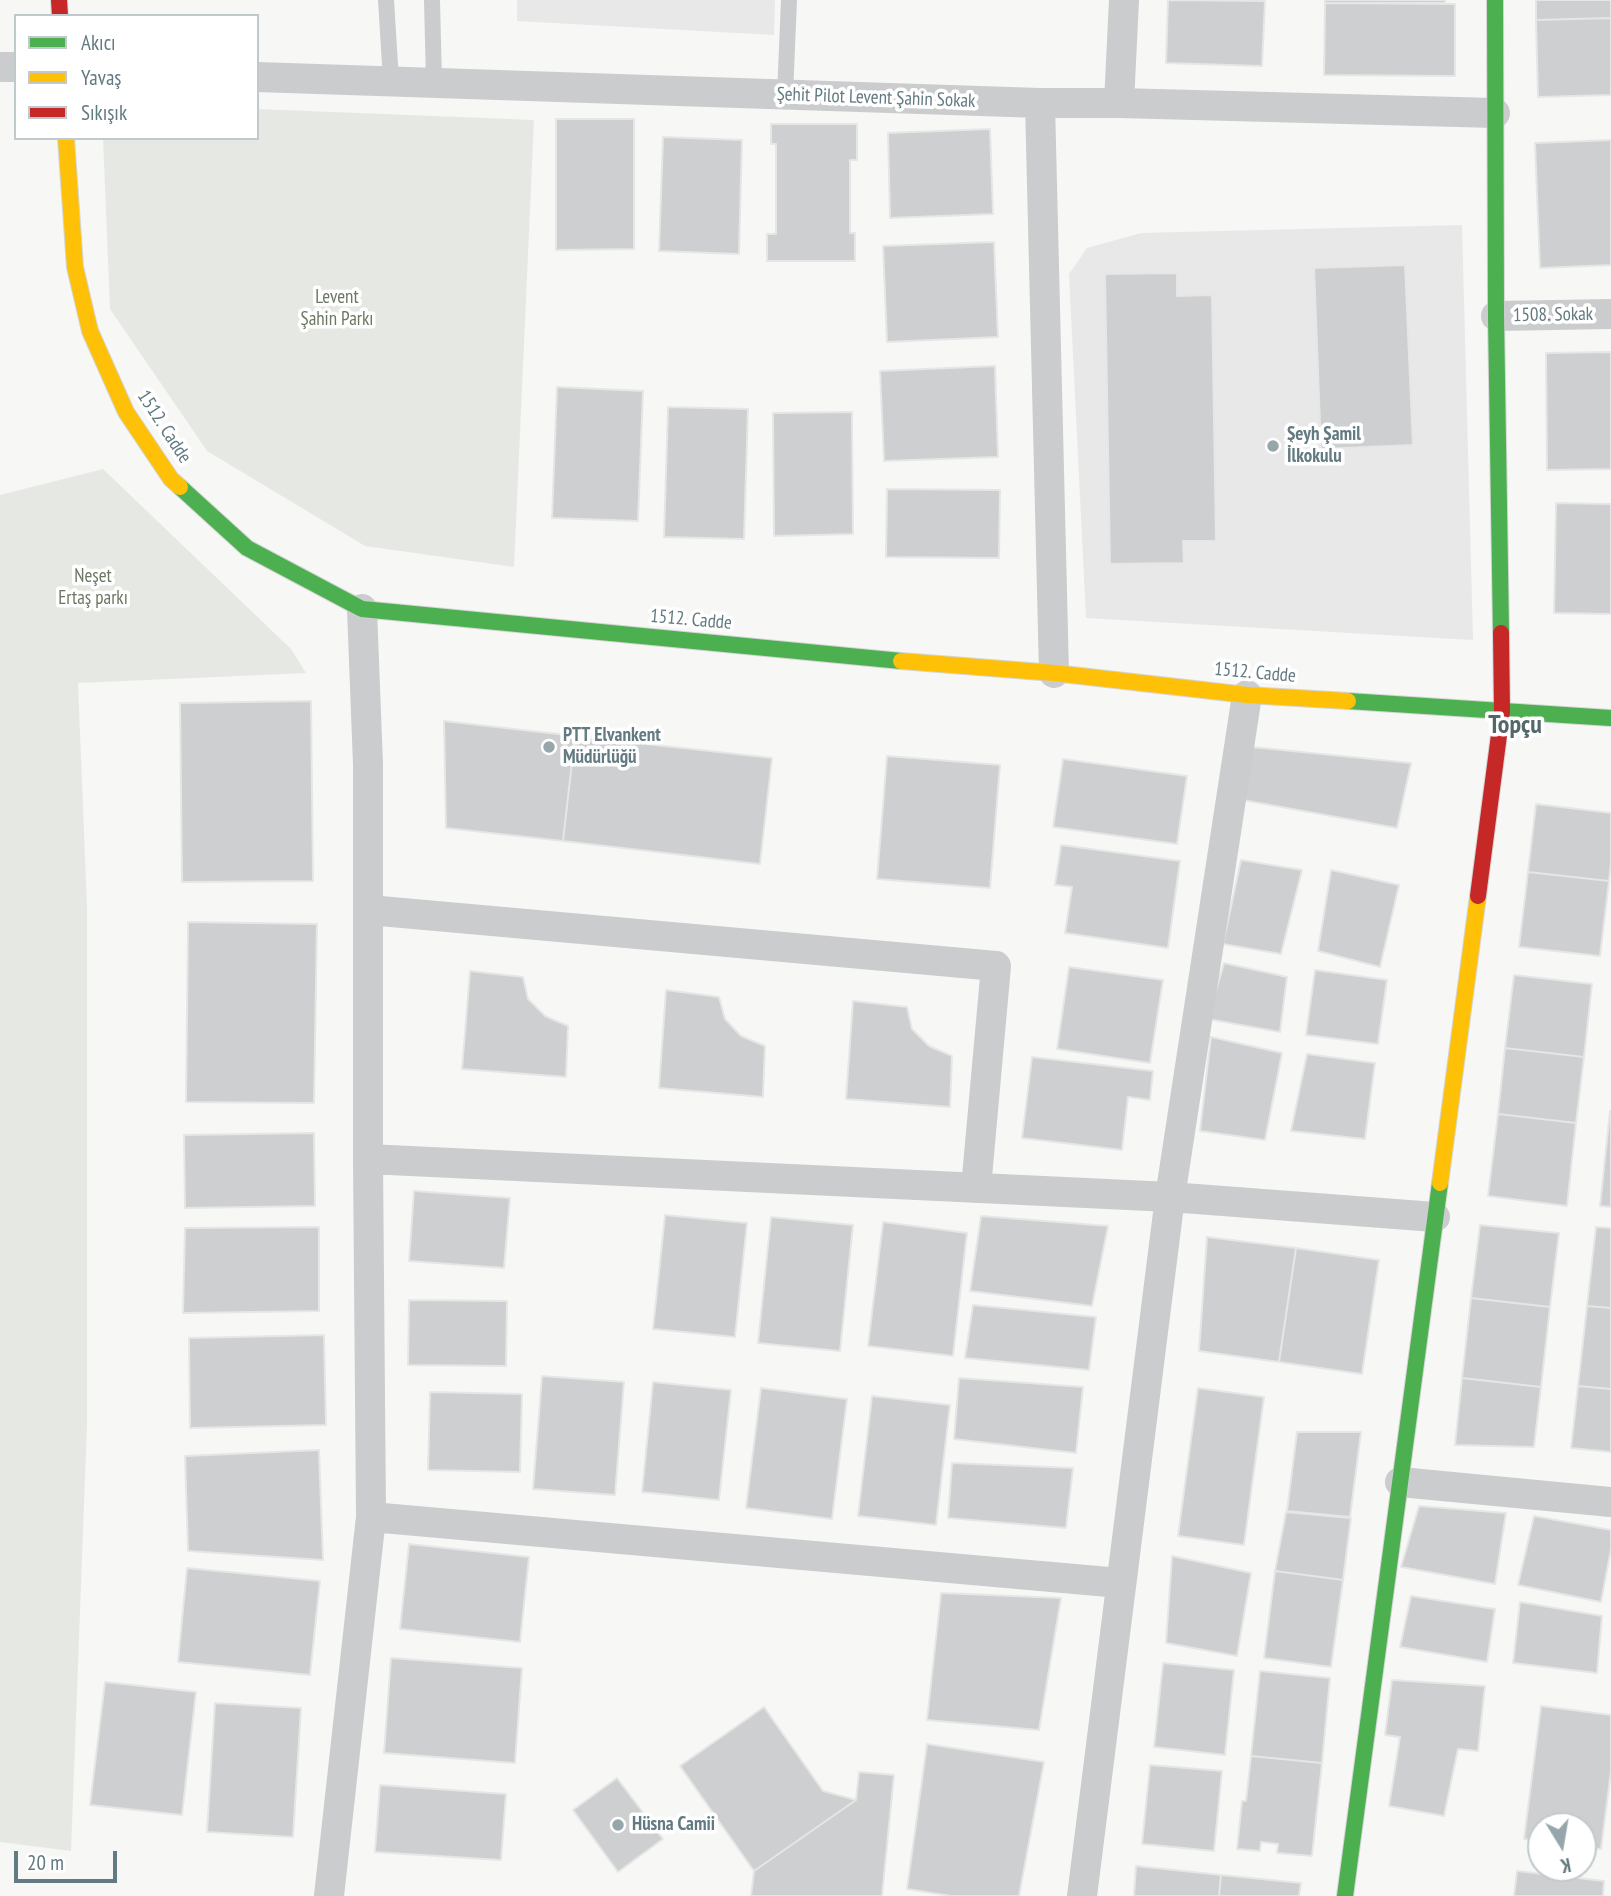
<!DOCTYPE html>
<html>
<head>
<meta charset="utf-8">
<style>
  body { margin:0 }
  #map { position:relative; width:1611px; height:1896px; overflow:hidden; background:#f7f7f6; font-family:"PT Sans Narrow",sans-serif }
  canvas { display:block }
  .legend { position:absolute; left:14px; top:14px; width:245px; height:126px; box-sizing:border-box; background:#fff; border:2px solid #c0cacd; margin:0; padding:9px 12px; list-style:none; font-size:21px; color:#627a81 }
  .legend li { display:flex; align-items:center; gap:14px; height:35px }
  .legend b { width:35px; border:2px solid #c0cacd }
  .north { position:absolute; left:1527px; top:1812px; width:70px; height:70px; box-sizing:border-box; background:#fff; border:2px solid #c0cacd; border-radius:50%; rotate:169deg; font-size:19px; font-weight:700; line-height:28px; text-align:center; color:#627a81 }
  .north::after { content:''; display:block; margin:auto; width:24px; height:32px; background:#96a6aa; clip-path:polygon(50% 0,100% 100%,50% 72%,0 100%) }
  .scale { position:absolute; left:14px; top:1851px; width:103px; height:32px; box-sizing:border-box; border:4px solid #627a81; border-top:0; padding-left:9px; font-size:21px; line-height:24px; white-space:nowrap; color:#627a81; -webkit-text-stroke:5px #fff; paint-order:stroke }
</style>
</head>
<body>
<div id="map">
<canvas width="1611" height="1896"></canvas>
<ul class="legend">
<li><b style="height:9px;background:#4caf50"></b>Akıcı</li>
<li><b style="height:9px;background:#ffc107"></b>Yavaş</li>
<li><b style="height:9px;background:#c62828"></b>Sıkışık</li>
</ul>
<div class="north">K</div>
<div class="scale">20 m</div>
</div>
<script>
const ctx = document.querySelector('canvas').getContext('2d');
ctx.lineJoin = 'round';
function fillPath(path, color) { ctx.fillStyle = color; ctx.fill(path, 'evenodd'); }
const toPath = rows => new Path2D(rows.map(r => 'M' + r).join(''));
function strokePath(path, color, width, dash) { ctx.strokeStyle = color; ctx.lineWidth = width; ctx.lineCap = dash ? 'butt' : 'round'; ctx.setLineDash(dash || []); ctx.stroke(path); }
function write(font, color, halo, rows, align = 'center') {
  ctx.font = font + ' "PT Sans Narrow",sans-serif'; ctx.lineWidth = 7; ctx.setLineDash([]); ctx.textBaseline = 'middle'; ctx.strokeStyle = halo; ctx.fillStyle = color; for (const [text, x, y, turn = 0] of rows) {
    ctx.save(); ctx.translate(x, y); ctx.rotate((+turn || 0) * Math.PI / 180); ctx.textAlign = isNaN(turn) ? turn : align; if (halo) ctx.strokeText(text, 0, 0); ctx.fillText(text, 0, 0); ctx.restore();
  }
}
const built = toPath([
  [517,0,775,0,774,35,517,21],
  [1462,225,1473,640,1086,618,1069,274,1087,248,1141,233]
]);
const green = toPath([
  [257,109,534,120,514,567,365,546,207,451,110,309,103,138,257,138],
  [103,469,291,649,306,673,78,683,87,906,87,1425,71,1851,0,1842,0,495]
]);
const building = toPath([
  [1168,0,1265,1,1262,66,1166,63,1168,0],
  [1325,0,1445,0,1445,3,1325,3,1325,0],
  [1536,0,1611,0,1611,18,1536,20,1536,0],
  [1325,3,1455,4,1455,76,1324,75,1325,3],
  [1611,18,1611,95,1538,97,1536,20,1611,18],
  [556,119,634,119,634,249,556,250,556,119],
  [771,124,857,124,857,160,850,160,850,233,855,233,855,261,767,261,767,234,776,234,776,144,771,144,771,124],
  [990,129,993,214,890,218,888,133,990,129],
  [663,137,742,140,739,254,659,251,663,137],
  [1611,140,1611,265,1540,268,1535,143,1611,140],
  [994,242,998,337,887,342,883,246,994,242],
  [1405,265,1413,445,1321,449,1314,268,1405,265],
  [1177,273,1177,296,1212,295,1216,541,1183,541,1184,563,1110,564,1105,274,1177,273],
  [1611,352,1611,469,1547,470,1546,353,1611,352],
  [995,366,998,457,884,461,880,371,995,366],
  [557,387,643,391,638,521,552,518,557,387],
  [668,407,748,409,744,539,664,537,668,407],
  [852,412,853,534,774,536,773,413,852,412],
  [887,489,1000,490,999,558,886,557,887,489],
  [1556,503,1611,504,1611,614,1554,613,1556,503],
  [311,701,313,881,182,882,180,703,311,701],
  [444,721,575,736,563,841,446,828,444,721],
  [575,736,772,758,760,864,563,841,575,736],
  [1252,747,1411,763,1397,828,1243,800,1252,747],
  [887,756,1000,765,990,888,877,879,887,756],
  [1063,759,1187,776,1177,844,1053,827,1063,759],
  [1536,804,1611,813,1611,863,1609,881,1528,872,1536,804],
  [1061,845,1180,861,1168,948,1065,933,1072,887,1055,885,1061,845],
  [1241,860,1302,870,1281,954,1223,944,1241,860],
  [1331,870,1399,885,1380,967,1318,951,1331,870],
  [1528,872,1609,881,1600,956,1519,947,1528,872],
  [188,922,317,924,314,1103,186,1102,188,922],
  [1224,963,1287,977,1280,1032,1208,1019,1224,963],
  [1069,967,1163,980,1150,1063,1057,1049,1069,967],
  [1315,970,1387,980,1378,1044,1306,1035,1315,970],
  [470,971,523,977,528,999,545,1016,568,1026,566,1077,462,1069,470,971],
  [1514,975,1592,984,1584,1057,1505,1048,1514,975],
  [666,990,719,997,725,1019,741,1036,765,1046,763,1097,659,1088,666,990],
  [853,1001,907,1007,912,1029,929,1046,952,1056,950,1107,846,1099,853,1001],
  [1211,1037,1282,1053,1265,1140,1200,1131,1211,1037],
  [1505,1048,1584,1057,1576,1123,1498,1114,1505,1048],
  [1307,1054,1375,1063,1365,1139,1291,1131,1307,1054],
  [1032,1057,1153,1071,1150,1100,1128,1097,1122,1150,1022,1138,1032,1057],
  [1610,1111,1611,1111,1611,1207,1600,1206,1610,1111],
  [1498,1114,1576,1123,1567,1206,1488,1196,1498,1114],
  [314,1133,315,1206,185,1208,184,1135,314,1133],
  [414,1191,510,1198,504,1268,409,1261,414,1191],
  [665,1215,747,1223,735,1337,653,1329,665,1215],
  [981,1216,1108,1226,1092,1306,970,1291,981,1216],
  [771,1217,853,1225,840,1351,758,1343,771,1217],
  [883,1222,967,1233,953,1356,868,1346,883,1222],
  [1480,1225,1559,1233,1550,1307,1471,1298,1480,1225],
  [319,1227,319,1311,183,1313,185,1228,319,1227],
  [1596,1227,1611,1228,1611,1308,1587,1306,1596,1227],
  [1207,1237,1296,1248,1279,1362,1199,1351,1207,1237],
  [1296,1248,1379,1260,1362,1374,1279,1362,1296,1248],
  [1471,1298,1550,1307,1541,1387,1462,1378,1471,1298],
  [409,1300,507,1301,506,1366,408,1365,409,1300],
  [973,1305,1096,1317,1089,1370,965,1358,973,1305],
  [1587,1306,1611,1308,1611,1389,1578,1386,1587,1306],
  [324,1335,326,1425,190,1428,189,1338,324,1335],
  [542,1376,624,1382,615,1495,533,1489,542,1376],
  [959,1378,1083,1387,1076,1453,954,1439,959,1378],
  [1462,1378,1541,1387,1534,1447,1455,1445,1462,1378],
  [653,1382,731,1390,719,1500,642,1492,653,1382],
  [1578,1386,1611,1389,1611,1452,1571,1448,1578,1386],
  [761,1388,847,1399,832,1519,746,1508,761,1388],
  [1198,1388,1264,1397,1244,1545,1178,1536,1198,1388],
  [430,1392,522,1394,520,1472,428,1470,430,1392],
  [872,1396,950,1405,936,1525,858,1516,872,1396],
  [1297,1432,1361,1432,1350,1517,1287,1511,1297,1432],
  [319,1450,323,1560,188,1551,185,1456,319,1450],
  [952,1463,1073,1468,1066,1528,948,1518,952,1463],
  [1419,1506,1506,1513,1495,1584,1401,1567,1419,1506],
  [1286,1512,1351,1518,1343,1580,1275,1571,1286,1512],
  [1534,1516,1611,1530,1611,1549,1601,1602,1518,1585,1534,1516],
  [409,1544,529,1557,520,1642,400,1629,409,1544],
  [1172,1556,1251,1573,1237,1656,1166,1643,1172,1556],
  [187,1568,320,1581,310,1675,178,1662,187,1568],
  [1275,1571,1343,1580,1331,1667,1264,1658,1275,1571],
  [941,1593,1061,1598,1039,1730,927,1720,941,1593],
  [1411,1596,1495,1609,1487,1662,1400,1647,1411,1596],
  [1520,1602,1602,1616,1597,1673,1513,1663,1520,1602],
  [391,1658,522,1668,515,1763,384,1753,391,1658],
  [1163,1663,1234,1670,1225,1755,1154,1747,1163,1663],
  [1260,1671,1330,1678,1322,1763,1251,1756,1260,1671],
  [1392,1680,1485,1686,1478,1751,1458,1749,1444,1816,1389,1806,1400,1737,1385,1735,1392,1680],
  [105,1682,196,1692,182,1815,90,1805,105,1682],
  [215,1703,301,1708,293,1837,207,1832,215,1703],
  [1541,1706,1611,1715,1611,1771,1601,1849,1583,1847,1583,1826,1541,1826,1541,1841,1524,1839,1541,1706],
  [764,1707,823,1791,856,1800,754,1871,680,1766,764,1707],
  [927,1744,1044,1762,1019,1896,951,1896,907,1889,927,1744],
  [1251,1756,1322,1763,1312,1856,1277,1853,1278,1844,1261,1842,1260,1851,1237,1849,1242,1801,1246,1801,1251,1756],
  [1150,1765,1222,1771,1214,1851,1142,1844,1150,1765],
  [859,1772,894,1775,882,1896,751,1896,754,1871,856,1800,859,1772],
  [617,1778,663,1839,618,1872,573,1810,617,1778],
  [380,1785,506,1794,501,1860,375,1852,380,1785],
  [1136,1866,1221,1875,1219,1896,1134,1896,1136,1866],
  [1517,1871,1604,1881,1603,1896,1514,1896,1517,1871],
  [1221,1875,1301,1883,1299,1896,1219,1896,1221,1875]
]);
const lane = toPath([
  [386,0,391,81],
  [432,0,434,82],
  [785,95,789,0]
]);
const street = toPath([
  [0,67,16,67],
  [257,77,1040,103,1119,103,1495,113],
  [1040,103,1054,673],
  [1119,103,1124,0],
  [1496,316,1611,314],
  [369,910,996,966,976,1188],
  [368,1159,1170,1197,1435,1217],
  [1400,1482,1611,1502],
  [371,1517,1120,1583],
  [329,1896,371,1517,368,1159,368,765,362,609],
  [1082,1896,1170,1197,1247,695]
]);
const fast = toPath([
  [1495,0,1496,316,1501,633],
  [180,487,247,548,362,609,901,661],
  [1348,701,1611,718],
  [1345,1896,1440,1183]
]);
const slow = toPath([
  [66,138,75,267,90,331,126,412,171,479,180,487],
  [901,661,1054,673,1247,695,1348,701],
  [1440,1183,1478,896]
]);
const jam = toPath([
  [59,0,60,16],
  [1478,896,1502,712,1501,633]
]);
const markers = [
  [1273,446,7,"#96a6aa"],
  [549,747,7,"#96a6aa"],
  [618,1825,7,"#96a6aa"]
];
const streetNames = [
  ["Şehit Pilot Levent Şahin Sokak",876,98,2],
  ["1508. Sokak",1553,315,-1],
  ["1512. Cadde",164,427,57],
  ["1512. Cadde",691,620,5],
  ["1512. Cadde",1255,673,5]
];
const parkNames = [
  ["Levent",337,298],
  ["Şahin Parkı",337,320],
  ["Neşet",93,577],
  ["Ertaş parkı",93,599]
];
const poiNames = [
  ["Şeyh Şamil",1287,435],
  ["İlkokulu",1287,457],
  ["PTT Elvankent",563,736],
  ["Müdürlüğü",563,758],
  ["Hüsna Camii",632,1825]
];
const districtNames = [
  ["Topçu",1515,726]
];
fillPath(built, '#e7e8e7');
fillPath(green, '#e6e9e3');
fillPath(building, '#cdcfd0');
strokePath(building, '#e6e6e6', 2);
strokePath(fast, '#d4d5d5', 18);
strokePath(slow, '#d4d5d5', 18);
strokePath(jam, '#d4d5d5', 18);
strokePath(lane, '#cbcccd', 16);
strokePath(street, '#cbcccd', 30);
strokePath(fast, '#4caf50', 16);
strokePath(slow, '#ffc107', 16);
strokePath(jam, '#c62828', 16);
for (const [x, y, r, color] of markers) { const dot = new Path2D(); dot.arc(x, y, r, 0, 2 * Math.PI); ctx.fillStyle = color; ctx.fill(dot); strokePath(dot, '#fff', 2.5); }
write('19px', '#627a81', '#fff', streetNames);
write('19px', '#6b7861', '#fff', parkNames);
write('bold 19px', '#627a81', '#fff', poiNames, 'left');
write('bold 26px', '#54676b', '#fff', districtNames);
</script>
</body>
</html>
